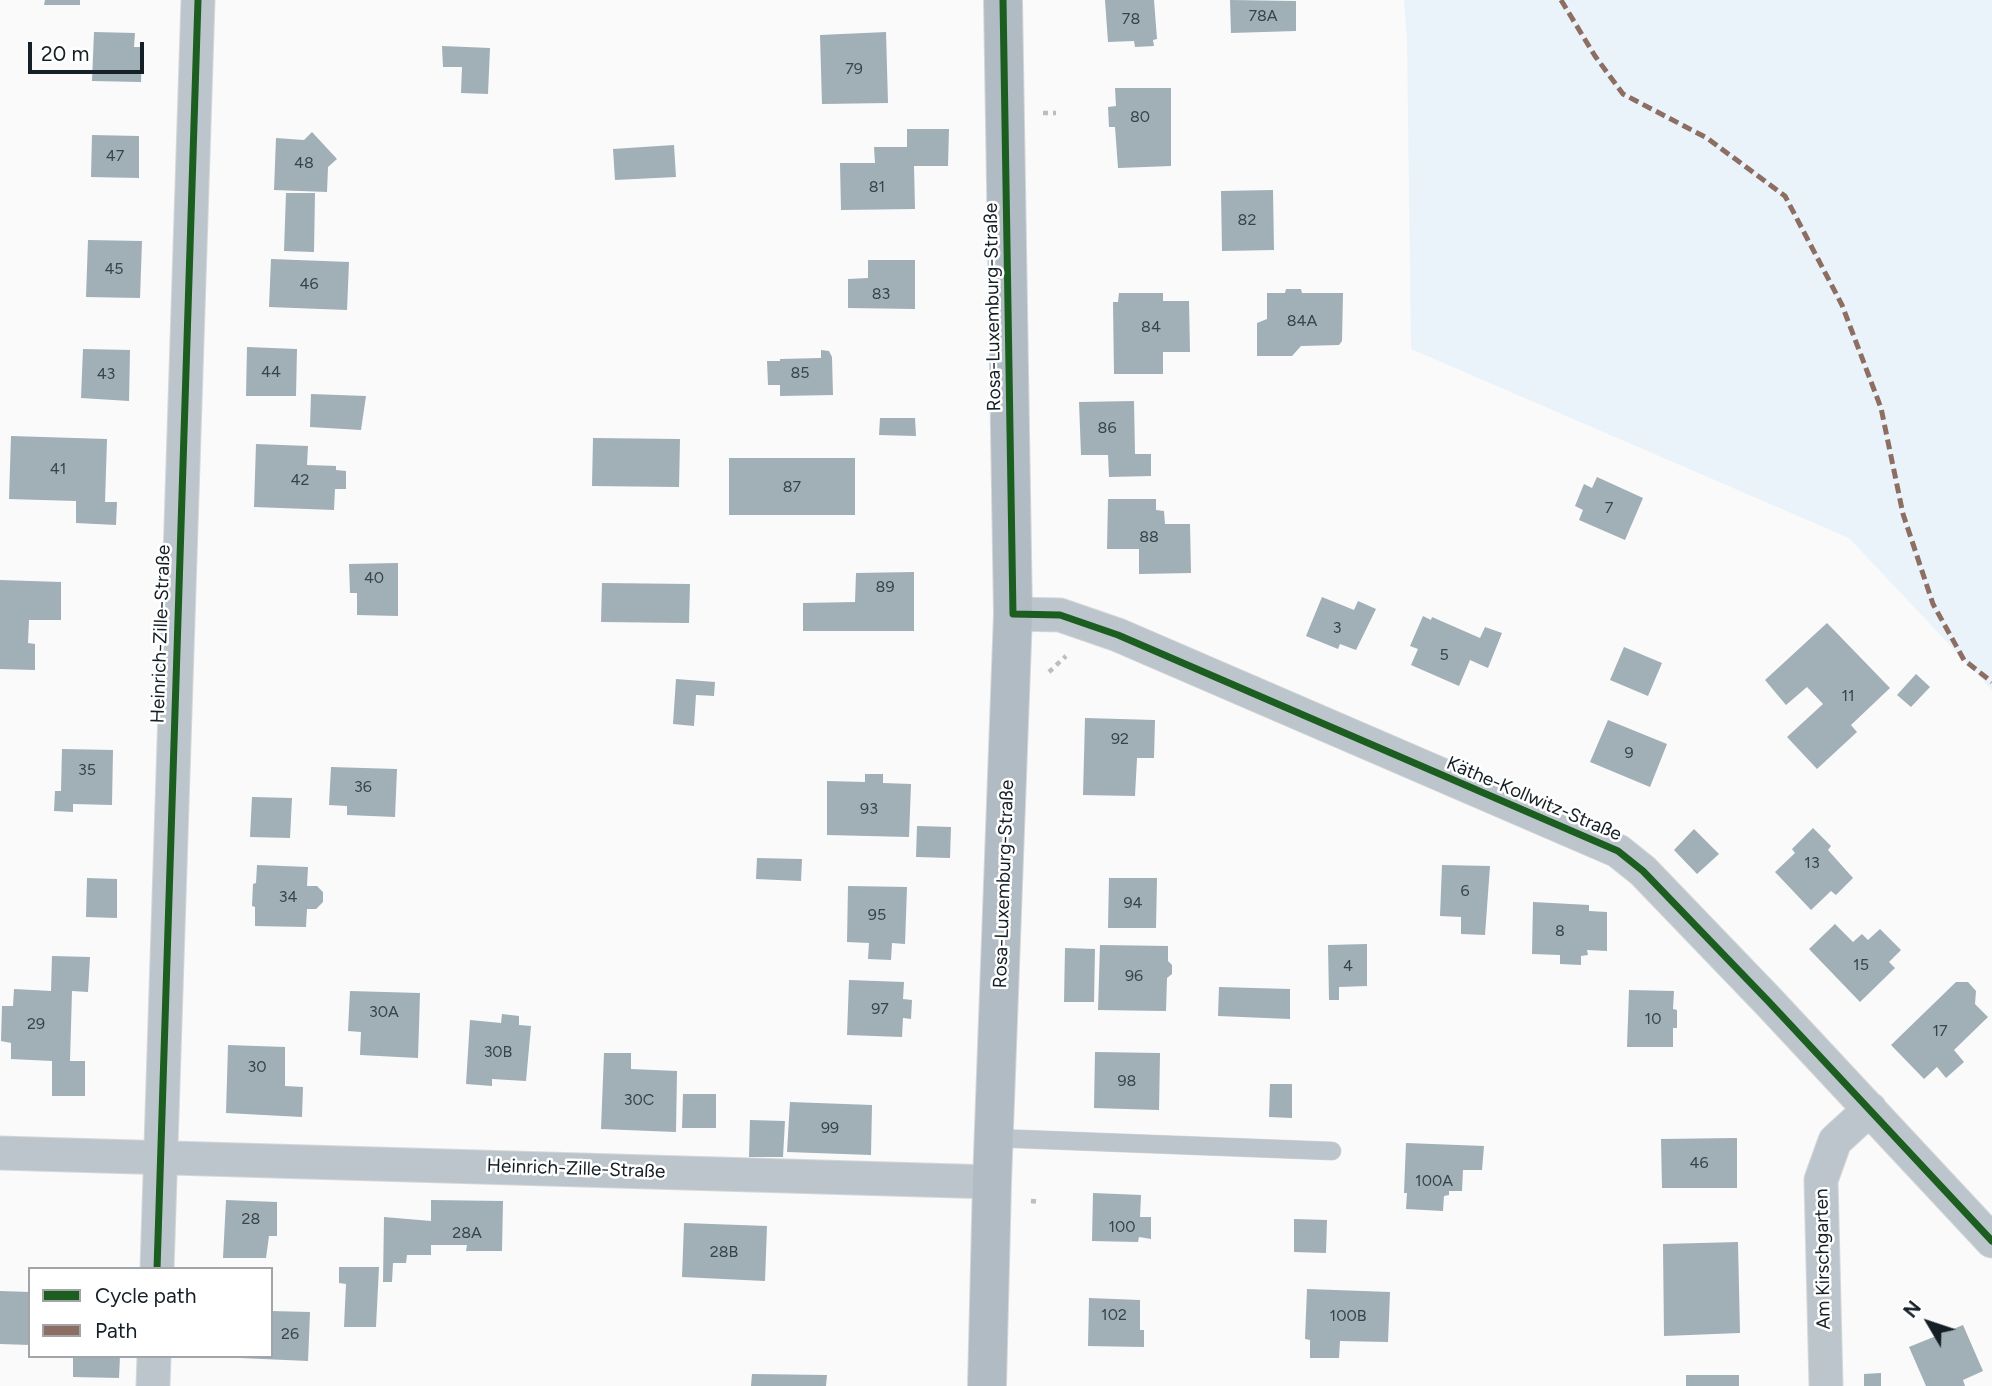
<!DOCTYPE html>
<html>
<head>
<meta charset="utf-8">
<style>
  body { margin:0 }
  #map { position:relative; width:1992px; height:1386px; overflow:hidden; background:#fafafa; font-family:Figtree,sans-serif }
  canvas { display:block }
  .legend { position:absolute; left:28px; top:1267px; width:245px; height:91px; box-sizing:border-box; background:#fff; border:2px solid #a1a5a8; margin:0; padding:9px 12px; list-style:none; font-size:21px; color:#151f26 }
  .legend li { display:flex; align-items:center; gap:14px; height:35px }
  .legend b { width:35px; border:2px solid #a1a5a8 }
  .north { position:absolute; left:1894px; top:1288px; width:70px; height:70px; -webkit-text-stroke:5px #fff; paint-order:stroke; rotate:309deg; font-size:19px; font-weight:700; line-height:28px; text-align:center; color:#151f26 }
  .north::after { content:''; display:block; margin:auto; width:24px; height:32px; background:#151f26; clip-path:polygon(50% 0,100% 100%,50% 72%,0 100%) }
  .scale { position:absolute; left:28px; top:42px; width:116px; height:32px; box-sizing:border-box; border:4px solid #151f26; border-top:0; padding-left:9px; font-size:21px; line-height:24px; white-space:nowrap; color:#151f26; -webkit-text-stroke:5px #fff; paint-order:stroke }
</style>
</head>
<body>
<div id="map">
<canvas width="1992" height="1386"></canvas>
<ul class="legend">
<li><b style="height:9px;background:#1b5e20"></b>Cycle path</li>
<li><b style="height:9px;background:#8d6e63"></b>Path</li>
</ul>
<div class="north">N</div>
<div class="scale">20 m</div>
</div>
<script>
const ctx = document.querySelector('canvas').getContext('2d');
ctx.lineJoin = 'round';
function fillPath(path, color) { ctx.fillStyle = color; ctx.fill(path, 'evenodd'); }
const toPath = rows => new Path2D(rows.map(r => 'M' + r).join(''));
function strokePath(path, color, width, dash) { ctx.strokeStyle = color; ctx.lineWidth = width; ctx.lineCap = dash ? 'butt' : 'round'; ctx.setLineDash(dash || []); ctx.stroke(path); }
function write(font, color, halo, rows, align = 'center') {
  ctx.font = font + ' Figtree,sans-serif'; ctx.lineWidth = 5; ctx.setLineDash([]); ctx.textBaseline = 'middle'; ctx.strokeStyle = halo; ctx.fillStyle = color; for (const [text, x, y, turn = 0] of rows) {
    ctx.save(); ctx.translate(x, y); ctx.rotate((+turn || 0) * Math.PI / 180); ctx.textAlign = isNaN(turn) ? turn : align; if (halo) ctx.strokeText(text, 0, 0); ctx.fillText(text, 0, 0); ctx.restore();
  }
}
const green = toPath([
  [1404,0,1992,0,1992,690,1849,538,1411,349,1407,41]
]);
const building = toPath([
  [45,0,80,0,80,5,44,5],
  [1105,0,1154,0,1157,39,1153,40,1154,46,1135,47,1134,41,1108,42],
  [1230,0,1296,1,1296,31,1231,33],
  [94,32,135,33,134,47,142,47,141,82,92,81],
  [886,32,888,103,822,104,820,35],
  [442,46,490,48,488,94,461,93,462,67,443,67],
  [1115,88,1171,88,1171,166,1118,168,1115,127,1109,127,1108,107,1116,106],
  [907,129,949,129,948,166,914,166,915,209,841,210,840,163,875,163,874,147,907,147],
  [312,132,337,159,328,167,327,192,274,190,276,138,304,140],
  [92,135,139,136,139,178,91,177],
  [674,145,676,177,615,180,613,149],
  [1273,190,1274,250,1222,251,1221,191],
  [286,193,315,193,314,252,284,251],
  [88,240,142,241,140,298,86,297],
  [271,259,349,262,347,310,269,307],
  [868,260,915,260,915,309,848,308,848,279,868,278],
  [1286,289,1301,289,1302,293,1343,293,1342,341,1339,345,1301,346,1292,356,1257,356,1257,323,1267,319,1267,293,1285,293],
  [1119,293,1163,293,1163,301,1189,301,1190,352,1163,352,1163,374,1114,374,1113,302,1118,302],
  [247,347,297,349,296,396,246,396],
  [83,349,130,350,129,401,81,398],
  [821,350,829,351,832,357,833,395,780,396,780,385,768,385,767,361,780,361,780,359,821,358],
  [311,394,366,396,361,430,310,427],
  [1134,401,1135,454,1151,454,1151,476,1109,477,1108,455,1081,455,1079,402],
  [880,418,915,418,916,436,879,435],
  [11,436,107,439,105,502,117,502,116,525,76,523,76,501,9,499],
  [593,438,680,439,679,487,592,486],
  [256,444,308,446,307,465,336,466,336,470,346,471,346,489,335,489,334,510,254,507],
  [729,458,855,458,855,515,729,515],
  [1597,477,1643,498,1625,540,1579,520,1583,510,1575,506,1584,484,1592,488],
  [1108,499,1156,499,1156,510,1164,511,1165,524,1190,524,1191,573,1139,574,1139,549,1107,549],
  [398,563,398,616,357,615,357,593,350,593,349,564],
  [914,572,914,631,803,631,803,603,855,602,856,573],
  [0,580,61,582,61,620,29,620,28,643,35,644,35,670,0,669],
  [602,583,690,584,689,623,601,622],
  [1322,597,1354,610,1358,601,1376,609,1356,650,1340,644,1338,649,1306,636],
  [1423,616,1431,620,1432,617,1480,638,1485,627,1502,633,1488,668,1470,660,1459,686,1411,665,1418,649,1410,646],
  [1827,623,1890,688,1851,725,1857,732,1817,769,1787,737,1823,704,1807,687,1786,705,1765,680],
  [1624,647,1662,663,1648,696,1610,680],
  [1916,674,1930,687,1911,707,1897,695],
  [676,679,715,682,714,696,696,695,694,726,673,724],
  [1085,718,1155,720,1154,758,1137,758,1135,796,1083,795],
  [1608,720,1667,744,1650,787,1590,762],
  [62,749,113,750,112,805,73,804,73,812,54,811,55,791,61,791],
  [331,767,397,769,395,817,347,815,347,806,329,805],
  [865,774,883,774,883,783,911,784,909,837,827,835,827,781,865,782],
  [252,797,292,798,290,838,250,837],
  [917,826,951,827,950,858,916,857],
  [1813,828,1831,846,1828,850,1853,878,1836,895,1831,891,1811,910,1775,872,1795,853,1792,849],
  [1694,829,1719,854,1697,874,1674,850],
  [757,858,802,859,801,881,756,879],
  [257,865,308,867,307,886,317,886,323,892,323,902,316,909,307,909,306,927,255,926,255,907,252,906,253,884,256,883],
  [1442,865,1490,866,1485,935,1461,934,1461,917,1440,916],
  [87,878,117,879,117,918,86,917],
  [1109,878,1157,878,1156,928,1108,928],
  [848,886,907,887,905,944,892,943,891,960,868,959,869,943,847,942],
  [1533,902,1589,905,1589,911,1607,912,1607,951,1587,950,1588,955,1581,956,1581,965,1560,964,1560,955,1532,954],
  [1835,924,1853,942,1862,934,1868,940,1880,929,1901,950,1889,962,1895,968,1860,1002,1809,949],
  [1367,944,1367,986,1339,987,1339,1000,1329,1000,1328,945],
  [1100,945,1168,946,1168,961,1172,965,1172,974,1167,978,1166,1011,1098,1010],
  [1065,948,1095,949,1094,1002,1064,1002],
  [52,956,90,957,88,992,72,991,70,1061,85,1061,85,1096,52,1096,52,1061,11,1059,11,1043,1,1041,2,1006,13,1006,14,989,51,991],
  [849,980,904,982,903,999,912,1000,911,1019,903,1018,902,1037,847,1035],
  [1956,982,1968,982,1976,991,1975,1004,1988,1017,1954,1050,1964,1062,1946,1078,1937,1067,1924,1079,1891,1045],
  [1219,987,1290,989,1290,1019,1218,1016],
  [1629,990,1674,991,1673,1009,1677,1010,1677,1028,1673,1028,1673,1047,1627,1047],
  [350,991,420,993,418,1058,360,1055,361,1032,348,1031],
  [502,1014,519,1016,519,1025,531,1026,526,1081,492,1079,492,1086,466,1084,470,1020,501,1023],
  [228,1045,285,1047,285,1086,303,1087,302,1117,226,1113],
  [1095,1052,1160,1053,1159,1110,1094,1108],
  [604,1053,631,1053,631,1069,677,1071,676,1132,601,1129],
  [1270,1084,1292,1084,1292,1118,1269,1117],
  [683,1094,716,1094,716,1128,682,1128],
  [790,1102,872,1105,871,1155,787,1152],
  [750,1120,785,1121,783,1157,749,1157],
  [1737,1138,1737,1188,1662,1188,1661,1139],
  [1406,1143,1484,1146,1482,1170,1463,1170,1462,1191,1449,1191,1449,1195,1444,1196,1443,1211,1406,1209,1407,1193,1404,1193],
  [1093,1193,1141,1195,1140,1217,1151,1217,1151,1239,1139,1237,1138,1242,1092,1241],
  [226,1200,277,1202,277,1236,269,1236,266,1258,223,1258],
  [431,1200,503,1201,502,1251,466,1251,467,1245,431,1245,431,1255,407,1255,406,1263,393,1263,392,1282,383,1282,384,1217,431,1221],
  [1294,1219,1327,1220,1326,1253,1294,1252],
  [684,1223,767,1226,765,1281,682,1277],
  [1738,1242,1740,1333,1664,1336,1663,1244],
  [339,1267,379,1267,376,1327,344,1327,346,1284,339,1283],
  [1307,1289,1390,1292,1388,1342,1340,1341,1339,1358,1310,1358,1310,1340,1305,1339],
  [0,1291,30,1292,30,1345,0,1344],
  [1089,1298,1140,1300,1140,1330,1144,1330,1144,1347,1088,1346],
  [271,1311,310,1312,308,1361,240,1358,240,1356,271,1356],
  [1963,1325,1983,1371,1963,1380,1965,1386,1926,1386,1909,1347],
  [73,1356,120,1356,119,1378,73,1377],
  [1881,1373,1881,1386,1864,1386,1864,1374],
  [752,1374,827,1375,826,1386,751,1386],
  [1686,1375,1739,1375,1739,1386,1686,1386]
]);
const path = toPath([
  [1043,113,1056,113],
  [1049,672,1066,656],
  [1031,1201,1040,1202]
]);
const lane = toPath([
  [994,1138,1332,1151]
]);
const street = toPath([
  [1013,614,1060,615,1118,635,1618,851,1643,871,1769,1002,1992,1241],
  [0,1153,992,1182],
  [157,1269,198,0],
  [153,1386,154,1356],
  [1826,1386,1821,1180,1835,1141,1870,1109]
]);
const secondary = toPath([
  [987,1386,992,1182,1013,614,1003,0]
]);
const quiet = toPath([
  [1561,0,1595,56,1623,94,1707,138,1785,196,1842,305,1881,408,1903,514,1933,604,1964,660,1992,682]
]);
const cycleway = toPath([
  [1003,0,1013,614,1060,615,1118,635,1618,851,1643,871,1769,1002,1992,1241],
  [157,1269,198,0]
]);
const numberNames = [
  ["78A",1263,16],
  ["78",1131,19],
  ["79",854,69],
  ["80",1140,117],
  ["47",115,156],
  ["48",304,163],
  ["81",877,187],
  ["82",1247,220],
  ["45",114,269],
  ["46",309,284],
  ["83",881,294],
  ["84A",1302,321],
  ["84",1151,327],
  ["44",271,372],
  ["85",800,373],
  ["43",106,374],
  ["86",1107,428],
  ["41",58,469],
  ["42",300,480],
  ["87",792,487],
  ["7",1609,508],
  ["88",1149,537],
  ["40",374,578],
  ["89",885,587],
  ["3",1337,628],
  ["5",1444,655],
  ["11",1848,696],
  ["92",1120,739],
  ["9",1629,753],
  ["35",87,770],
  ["36",363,787],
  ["93",869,809],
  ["13",1812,863],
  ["6",1465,891],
  ["34",288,897],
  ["94",1133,903],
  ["95",877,915],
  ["8",1560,931],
  ["15",1861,965],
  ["4",1348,966],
  ["96",1134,976],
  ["97",880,1009],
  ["30A",384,1012],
  ["10",1653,1019],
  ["29",36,1024],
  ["17",1940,1031],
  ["30B",498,1052],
  ["30",257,1067],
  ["98",1127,1081],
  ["30C",639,1100],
  ["99",830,1128],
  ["46",1699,1163],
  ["100A",1434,1181],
  ["28",251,1219],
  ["100",1122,1227],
  ["28A",467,1233],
  ["28B",724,1252],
  ["102",1114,1315],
  ["100B",1348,1316],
  ["26",290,1334]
];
const streetNames = [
  ["Rosa-Luxemburg-Straße",993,307,-91],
  ["Heinrich-Zille-Straße",161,634,-88],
  ["Käthe-Kollwitz-Straße",1534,799,23],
  ["Rosa-Luxemburg-Straße",1004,884,-88],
  ["Heinrich-Zille-Straße",576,1169,2],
  ["Am Kirschgarten",1823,1259,-91]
];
fillPath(green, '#eaf3fa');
fillPath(building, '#a1afb7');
strokePath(lane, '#d5d7d8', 19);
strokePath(street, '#d5d7d8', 35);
strokePath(secondary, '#d5d7d8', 40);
strokePath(path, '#b8bec2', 4.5, [5, 5]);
strokePath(lane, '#bdc5cc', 18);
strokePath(street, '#bdc5cc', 33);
strokePath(secondary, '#b0bbc3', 38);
strokePath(quiet, '#8d6e63', 5, [10, 5]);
strokePath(cycleway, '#1b5e20', 7);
write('16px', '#38434a', null, numberNames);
write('19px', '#151f26', '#fff', streetNames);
</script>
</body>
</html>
